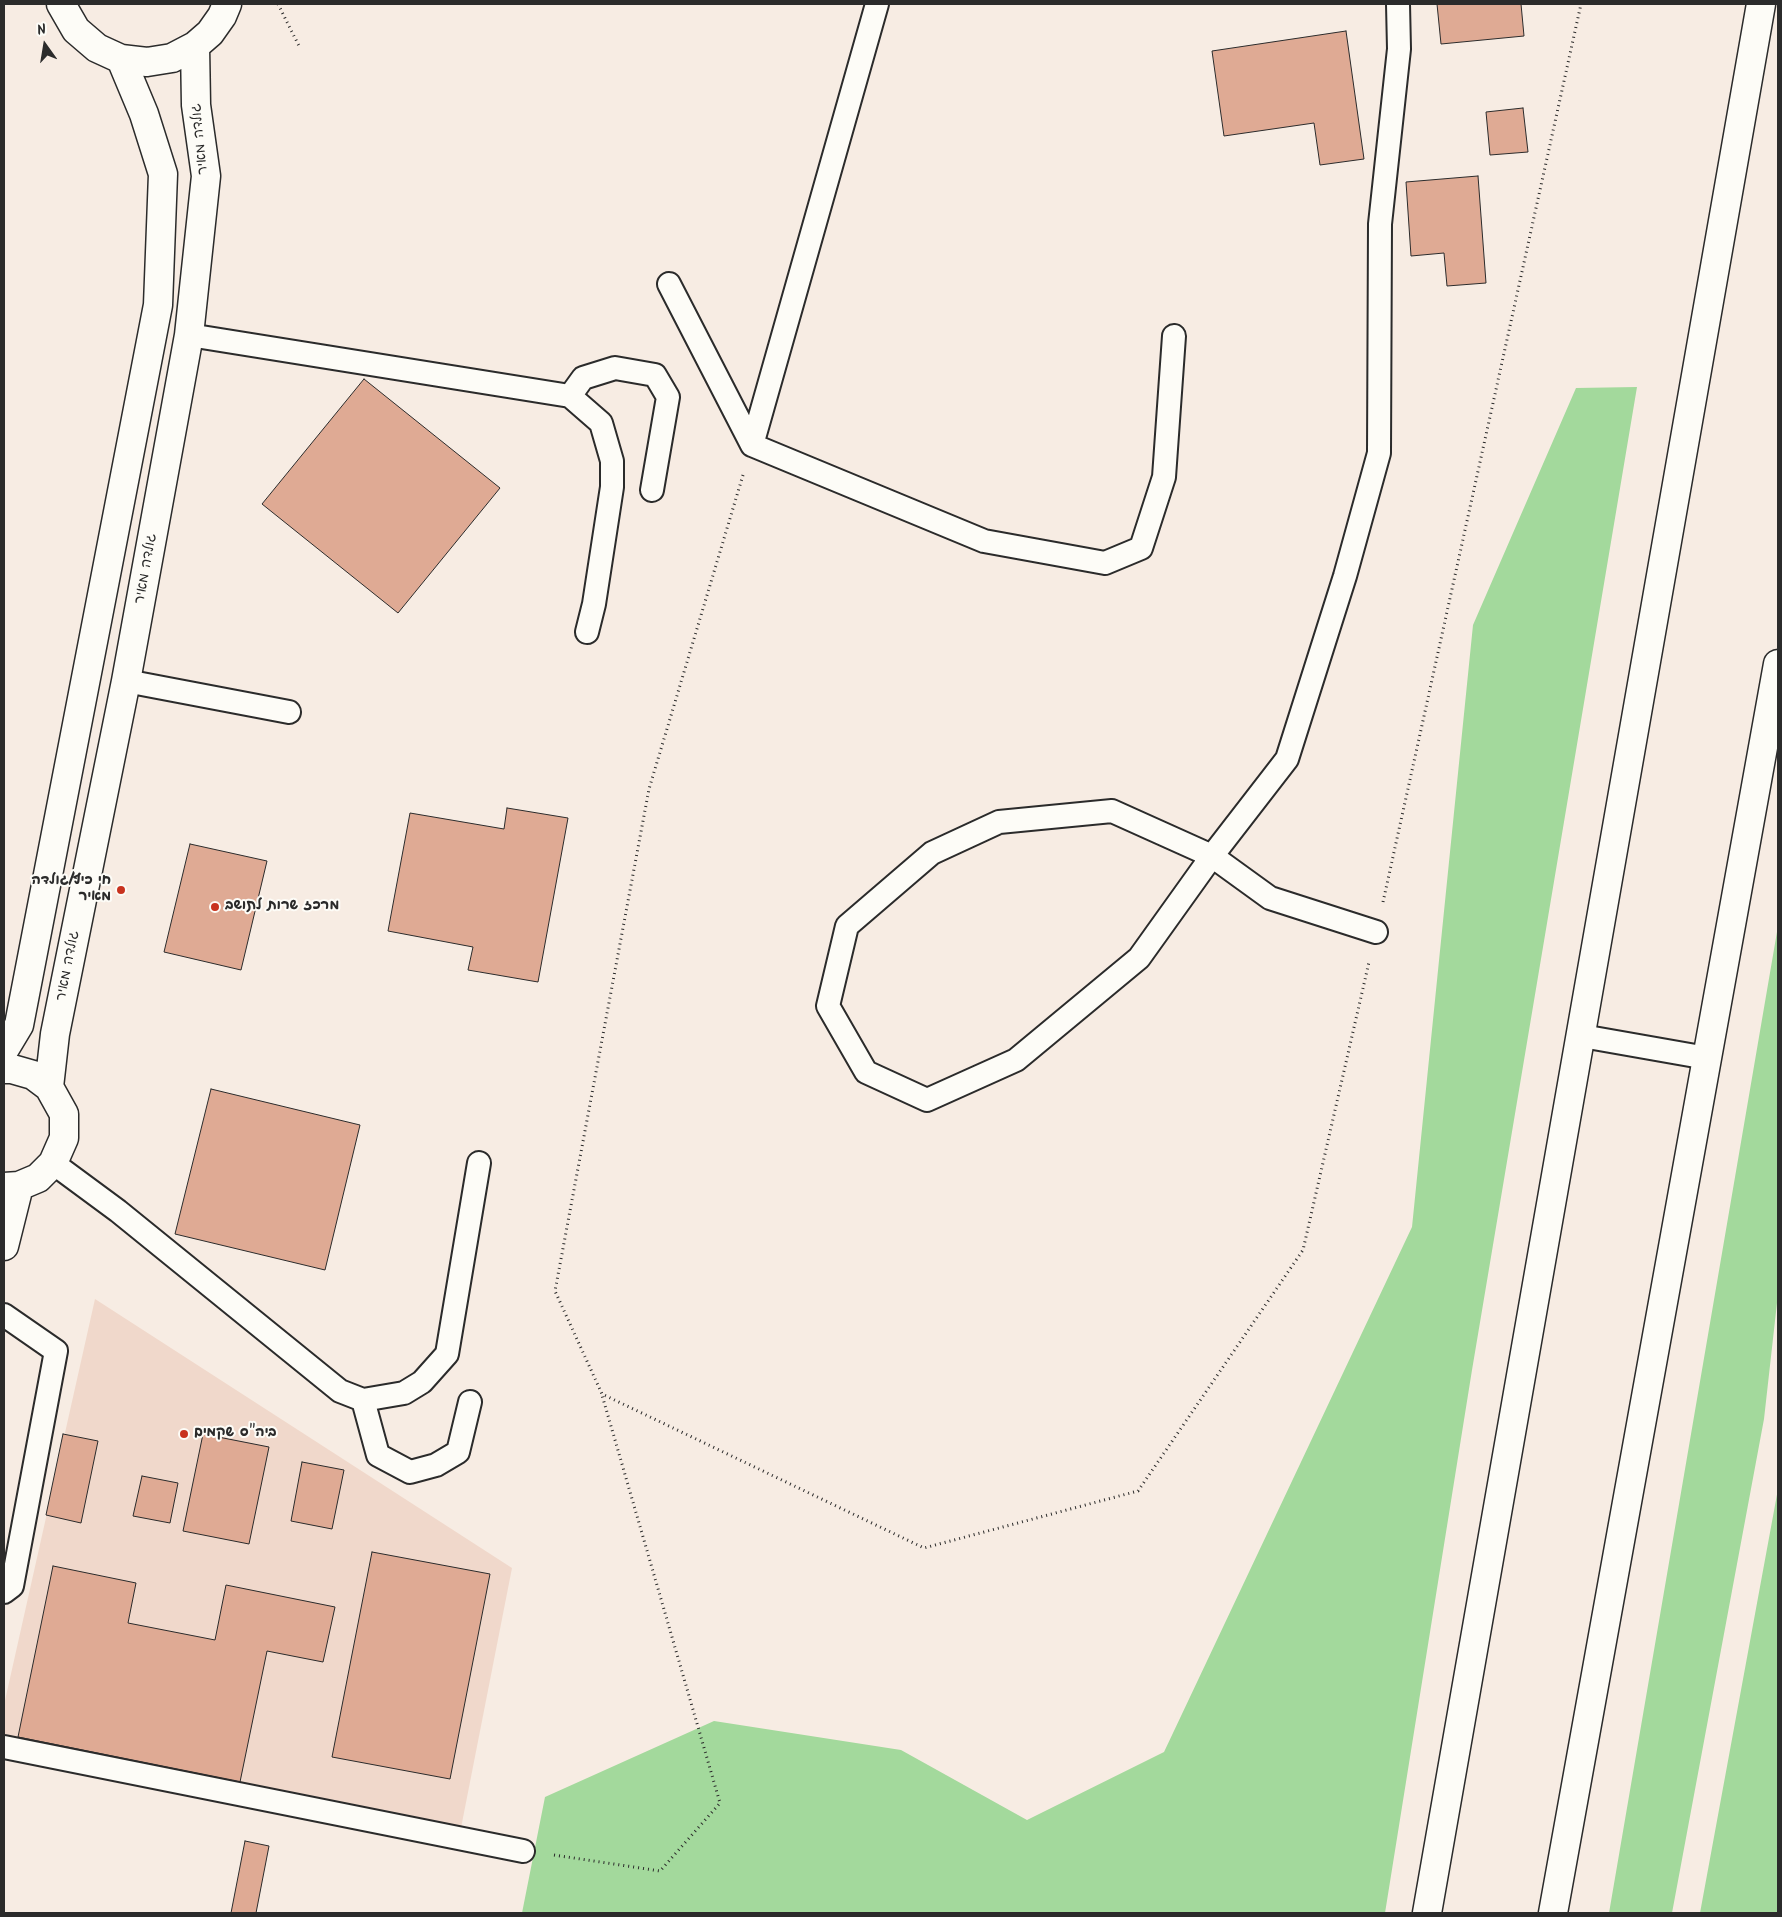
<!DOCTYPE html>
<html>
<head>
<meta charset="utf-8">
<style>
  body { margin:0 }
  #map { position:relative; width:1782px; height:1917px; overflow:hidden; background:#f7ece3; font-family:Kalam,sans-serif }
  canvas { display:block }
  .frame { position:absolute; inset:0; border:5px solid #2b2b2b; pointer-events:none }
  .north { position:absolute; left:20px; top:20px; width:50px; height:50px; -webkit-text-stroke:4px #fdfcf7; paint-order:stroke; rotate:347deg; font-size:14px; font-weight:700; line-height:20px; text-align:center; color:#2b2b2b }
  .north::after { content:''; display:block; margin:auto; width:18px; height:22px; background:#2b2b2b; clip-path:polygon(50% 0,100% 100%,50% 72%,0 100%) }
</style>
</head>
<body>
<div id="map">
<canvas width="1782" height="1917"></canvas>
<div class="frame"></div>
<div class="north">N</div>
</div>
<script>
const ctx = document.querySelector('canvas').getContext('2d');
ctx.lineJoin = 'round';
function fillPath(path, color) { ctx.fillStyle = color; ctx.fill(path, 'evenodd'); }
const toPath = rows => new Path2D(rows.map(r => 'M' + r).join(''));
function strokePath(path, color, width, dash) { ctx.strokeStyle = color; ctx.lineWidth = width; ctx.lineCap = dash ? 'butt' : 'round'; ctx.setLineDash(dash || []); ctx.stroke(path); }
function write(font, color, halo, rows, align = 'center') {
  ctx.font = font + ' Kalam,"Playpen Sans Hebrew",sans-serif'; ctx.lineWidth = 4; ctx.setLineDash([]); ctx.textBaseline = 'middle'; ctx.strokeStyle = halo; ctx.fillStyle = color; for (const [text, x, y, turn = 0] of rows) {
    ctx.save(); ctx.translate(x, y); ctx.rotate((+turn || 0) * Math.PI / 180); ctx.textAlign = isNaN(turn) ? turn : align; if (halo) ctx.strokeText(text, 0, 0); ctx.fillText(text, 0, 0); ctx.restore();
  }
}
const built = toPath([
  [95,1299,512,1568,460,1833,4,1739,4,1705]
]);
const green = toPath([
  [1637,387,1472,1370,1385,1913,522,1913,545,1797,714,1721,901,1750,1027,1820,1164,1752,1412,1227,1473,625,1576,388],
  [1778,926,1778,1294,1764,1419,1672,1913,1609,1913],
  [1778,1489,1778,1913,1700,1913]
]);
const building = toPath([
  [1437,4,1521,4,1524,36,1441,44,1437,4],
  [1346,31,1364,159,1320,165,1314,123,1224,136,1212,51,1346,31],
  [1523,108,1528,152,1490,155,1486,112,1523,108],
  [1478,176,1486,283,1447,286,1444,253,1411,256,1406,182,1478,176],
  [364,379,500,488,398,613,262,504,364,379],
  [507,808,568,818,538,982,468,970,473,947,388,931,410,813,504,829,507,808],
  [190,844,267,861,241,970,164,952,190,844],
  [211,1089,360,1125,325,1270,175,1234,211,1089],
  [63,1434,98,1441,81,1523,46,1515,63,1434],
  [203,1434,269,1447,249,1544,183,1531,203,1434],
  [302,1462,344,1470,332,1529,291,1521,302,1462],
  [142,1476,178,1483,170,1523,133,1516,142,1476],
  [372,1552,490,1574,450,1779,332,1757,372,1552],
  [53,1566,136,1583,128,1623,215,1640,226,1585,335,1607,323,1662,267,1651,240,1782,18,1737,53,1566],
  [245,1841,269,1846,256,1913,231,1913,245,1841]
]);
const path = toPath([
  [278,4,299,46],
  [743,475,649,789,555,1291,602,1394,924,1548,1138,1491,1303,1250,1369,962],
  [1383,902,1581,4],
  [554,1855,660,1871,720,1803,602,1395]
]);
const lane = toPath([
  [877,4,752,445,984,541,1105,563,1141,548,1164,477,1174,336],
  [669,284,752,445],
  [189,335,570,396,601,423,612,461,612,487,594,604,587,632],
  [570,396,583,378,615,368,655,375,668,397,652,490],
  [126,681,289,712],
  [1376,932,1270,898,1212,856,1112,811,999,822,932,853,847,926,828,1006,866,1072,927,1100,1016,1060,1139,958,1212,856,1287,759,1345,576,1379,453,1380,224,1399,49,1398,4],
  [1582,1036,1707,1058],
  [53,1163,118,1211,340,1391,363,1400,404,1393,422,1382,447,1354,479,1163],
  [4,1315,56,1351,12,1586,4,1592],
  [363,1400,378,1455,410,1472,436,1465,458,1452,470,1402],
  [4,1747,523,1851]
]);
const secondary = toPath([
  [61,4,76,30,97,48,121,59,147,62,172,58,195,46,210,33,222,16,227,4],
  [4,1050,19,1025,158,305,163,174,144,114,121,59],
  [4,1069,12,1069,33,1075,49,1087,64,1114,64,1138,53,1163,38,1178,19,1186,4,1187],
  [49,1087,55,1034,126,681,189,335,206,176,196,105,195,46],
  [4,1246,19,1186]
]);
const highway = toPath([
  [1427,1913,1761,4],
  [1553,1913,1778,664]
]);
const markers = [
  [121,890,5,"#c8321e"],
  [215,907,5,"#c8321e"],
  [184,1434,5,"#c8321e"]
];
const streetNames = [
  ["גולדה מאיר",201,139,-96],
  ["גולדה מאיר",147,569,-80],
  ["גולדה מאיר",69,966,-79]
];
const poiNames = [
  ["חי כיף/גולדה",111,882,"right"],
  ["מאיר",111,898,"right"],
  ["מרכז שרות לתושב",225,907],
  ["ביה\"ס שקמים",194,1434]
];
fillPath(built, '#f0d8cb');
fillPath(green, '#a3d99c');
fillPath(building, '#dfaa94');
strokePath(building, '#2b2b2b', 1);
strokePath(lane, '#2b2b2b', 26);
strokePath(secondary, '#2b2b2b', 31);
strokePath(highway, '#2b2b2b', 31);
strokePath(path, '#2b2b2b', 3, [1, 4]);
strokePath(lane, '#fdfcf7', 22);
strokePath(secondary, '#fdfcf7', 28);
strokePath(highway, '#fdfcf7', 28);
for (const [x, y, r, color] of markers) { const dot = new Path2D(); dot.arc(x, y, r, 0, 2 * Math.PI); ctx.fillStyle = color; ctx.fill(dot); strokePath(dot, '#fdfcf7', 2); }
write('14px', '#2b2b2b', '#fdfcf7', streetNames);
write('bold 14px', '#2b2b2b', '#fdfcf7', poiNames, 'left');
</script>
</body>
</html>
